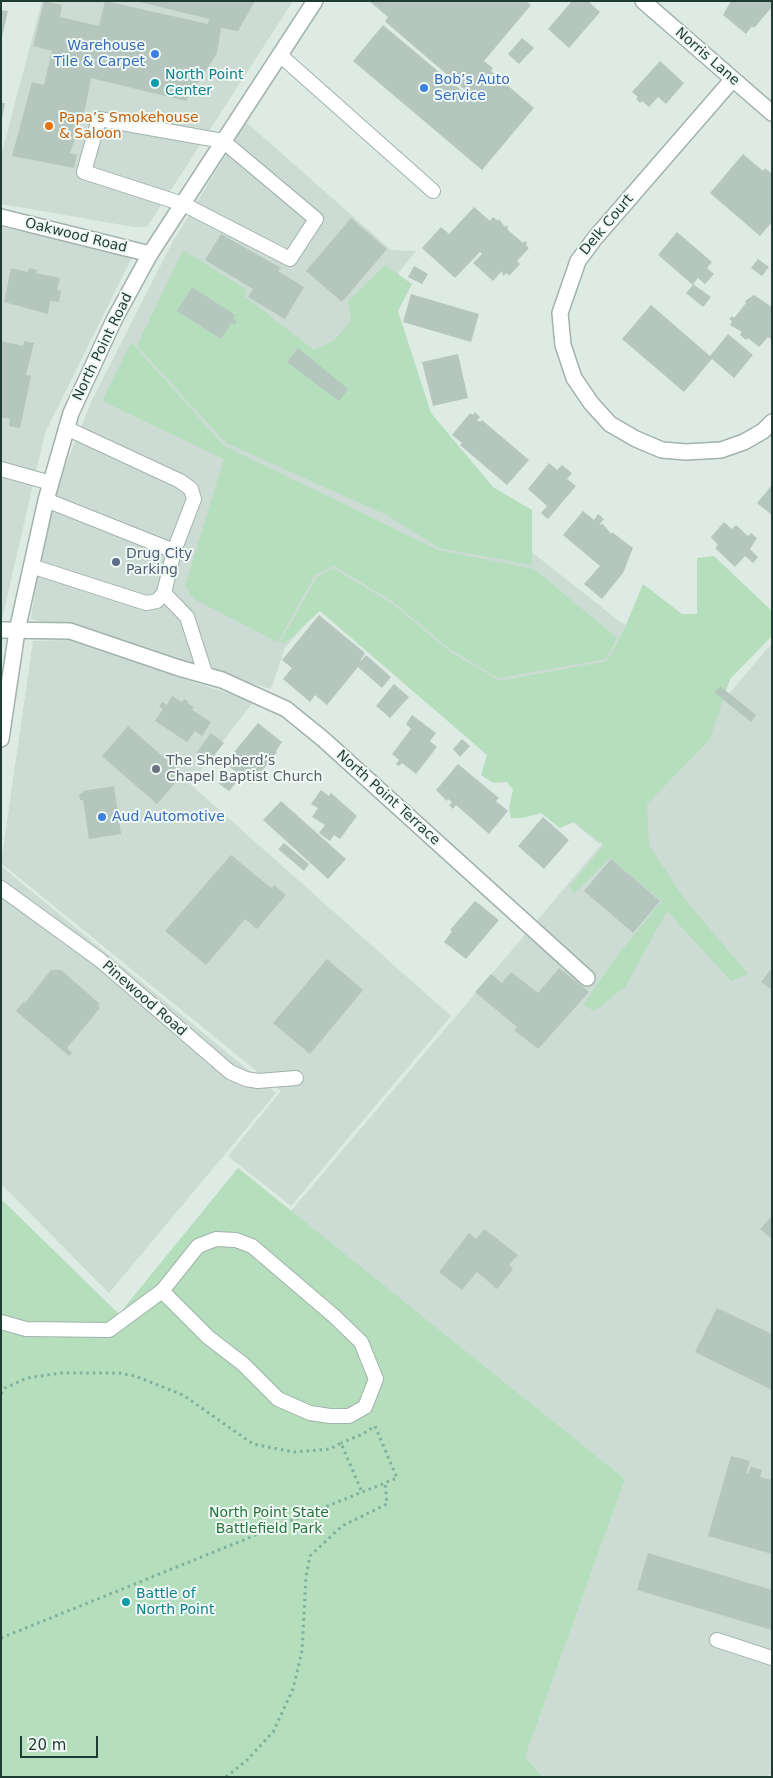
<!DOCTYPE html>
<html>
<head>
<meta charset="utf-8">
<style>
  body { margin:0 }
  #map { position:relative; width:773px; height:1778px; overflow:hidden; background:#deebe4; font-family:"DejaVu Sans",sans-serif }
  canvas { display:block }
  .frame { position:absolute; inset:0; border:2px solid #1f3c32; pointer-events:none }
  .scale { position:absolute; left:20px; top:1736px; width:78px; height:22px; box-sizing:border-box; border:2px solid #1f3c32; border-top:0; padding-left:6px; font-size:15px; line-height:18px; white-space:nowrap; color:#1f3c32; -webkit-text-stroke:4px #eff8f3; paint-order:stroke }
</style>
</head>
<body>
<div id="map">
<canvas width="773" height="1778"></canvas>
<div class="frame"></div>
<div class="scale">20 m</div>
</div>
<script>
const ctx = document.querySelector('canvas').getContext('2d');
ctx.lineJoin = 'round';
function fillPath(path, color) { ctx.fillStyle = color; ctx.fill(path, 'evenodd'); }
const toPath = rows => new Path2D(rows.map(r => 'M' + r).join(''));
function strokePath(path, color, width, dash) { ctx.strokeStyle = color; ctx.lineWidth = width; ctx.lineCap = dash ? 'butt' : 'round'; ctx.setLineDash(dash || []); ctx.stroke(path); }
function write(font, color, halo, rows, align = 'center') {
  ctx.font = font + ' "DejaVu Sans",sans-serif'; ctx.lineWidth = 4; ctx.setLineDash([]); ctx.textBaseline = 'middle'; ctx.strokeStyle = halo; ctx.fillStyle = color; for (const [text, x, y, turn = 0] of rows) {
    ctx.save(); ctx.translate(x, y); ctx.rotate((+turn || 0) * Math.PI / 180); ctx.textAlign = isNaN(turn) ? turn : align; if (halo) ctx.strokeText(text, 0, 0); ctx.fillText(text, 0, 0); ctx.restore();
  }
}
const built = toPath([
  [42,1,293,1,147,227,134,227,1,204,1,156],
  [246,122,391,250,416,251,370,309,415,417,533,553,619,621,727,681,599,844,319,609,285,648,271,689,31,619,48,508,92,400,173,241],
  [1,227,133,255,45,433,2,619],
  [69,640,253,702,190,784,451,1016,291,1206,228,1156,281,1091,1,863,33,641],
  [772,643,772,1774,764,1777,543,1777,525,1757,625,1479,291,1211],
  [1,866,276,1093,109,1293,1,1184]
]);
const green = toPath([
  [183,250,247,290,244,296,314,350,335,340,351,320,348,302,385,265,412,284,398,311,431,413,493,487,532,510,532,565,439,548,387,515,226,443,137,346],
  [131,342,224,446,438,550,534,569,617,638,606,659,498,678,451,650,392,601,334,566,315,575,278,642,194,599,185,586,224,459,102,401],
  [714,556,772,611,772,636,730,679,710,739,647,804,649,845,683,897,748,974,731,981,667,911,625,987,594,1011,583,1005,617,956,662,901,610,858,574,893,570,886,604,845,574,822,560,828,541,813,523,818,511,818,509,808,513,790,507,782,493,783,481,775,487,755,320,611,285,643,280,642,317,577,333,568,391,603,452,653,500,681,607,661,623,632,643,584,682,614,697,614,697,558],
  [238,1168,625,1479,525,1757,543,1777,1,1777,1,1199,119,1314]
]);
const building = toPath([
  [44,1,62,5,60,17,99,26,105,1,208,24,209,19,136,1,255,1,238,31,221,28,217,53,186,101,91,78,85,109,70,153,77,155,74,168,12,156,32,82,44,85,52,51,33,46],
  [369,1,526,1,531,5,484,61,493,68,491,71,534,108,482,170,353,61,383,25,469,97,471,95,389,25,385,21,388,17],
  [572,1,588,1,600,12,569,48,548,29],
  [731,1,772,1,772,7,754,28,752,26,746,34,723,15],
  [1,10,8,11,2,37,1,37],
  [522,38,534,48,519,64,508,54],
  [660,61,684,83,666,104,658,97,649,107,642,101,640,103,636,99,638,97,632,92],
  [1,103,5,103,2,119,1,119],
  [743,154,763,171,765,168,772,174,772,222,760,236,710,193],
  [474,207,490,221,493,217,498,221,499,219,505,227,506,225,508,227,507,229,523,243,525,241,527,243,526,245,529,248,517,261,520,264,509,276,507,273,503,276,502,271,493,281,473,263,482,254,480,252,455,278,422,248,441,227,449,234],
  [351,218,387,249,342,302,306,271],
  [677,232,712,262,707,268,714,274,705,284,698,278,693,284,711,297,703,307,686,293,693,285,658,255],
  [221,234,281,268,278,271,304,287,285,319,248,297,253,289,205,260],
  [758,259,769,267,762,276,751,268],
  [414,266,428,274,422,284,408,277],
  [11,268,27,272,30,268,37,270,36,273,60,278,57,290,61,291,59,302,50,301,48,314,4,302],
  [192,287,235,315,233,319,237,321,234,325,231,323,221,339,177,311],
  [411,294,479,314,471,342,403,322],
  [754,295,772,307,772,340,768,337,759,347,748,338,746,340,740,335,742,332,730,325,732,321,729,319,732,316,734,318,746,303,745,301],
  [651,305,710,356,728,334,753,355,734,378,712,359,684,392,622,339],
  [1,341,23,346,24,341,34,343,26,375,31,376,20,428,9,426,10,419,1,417],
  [298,348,348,389,339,401,287,362],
  [458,354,468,398,433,406,422,362],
  [475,412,480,417,477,420,480,422,482,420,529,460,507,485,460,445,462,443,452,435,470,413,473,415],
  [549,463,557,470,562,465,572,473,567,479,576,486,548,519,541,513,547,506,528,489],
  [772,485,772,515,757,503],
  [583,511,594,520,598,514,604,519,599,525,603,524,611,534,612,532,633,548,623,573,602,599,584,584,600,566,563,535],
  [724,522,732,529,736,525,748,536,751,533,757,538,750,549,758,557,753,563,745,556,735,567,715,548,718,545,711,537],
  [319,615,365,653,359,663,366,655,391,677,382,688,358,667,327,705,315,695,310,702,283,679,292,668,282,660],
  [394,684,409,697,390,718,376,706],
  [720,686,756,715,751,722,715,693],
  [172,696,182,702,184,699,188,701,187,703,194,707,192,710,211,722,202,736,195,731,187,742,155,721,163,709,159,707,162,702,167,705],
  [412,715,436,733,430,741,437,747,416,774,402,763,399,766,396,764,399,760,392,754,411,729,406,724],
  [258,723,282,742,276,751,277,752,252,784,225,763],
  [128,726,183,774,157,804,102,756],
  [211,733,224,743,210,761,197,752],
  [462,739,470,746,460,757,453,749],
  [458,764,499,798,496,801,508,811,489,834,456,805,453,809,449,805,452,802,448,799,447,801,436,790],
  [225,774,236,783,229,791,218,783],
  [114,786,121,834,89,839,83,800,80,800,79,794,83,793,83,791],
  [321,790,329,796,331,793,357,816,340,839,334,835,330,841,319,833,325,825,312,817,318,808,311,804],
  [281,801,346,859,328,879,263,820],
  [543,817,569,840,544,869,518,846],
  [284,843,309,864,304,871,278,849],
  [231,855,271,888,274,885,286,895,257,929,245,919,206,965,165,931],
  [611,859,660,901,633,933,584,891],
  [475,901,499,920,466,959,444,942,452,931,450,930],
  [327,959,363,990,310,1054,273,1023],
  [559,968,589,992,538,1049,514,1030,517,1027,475,992,491,974,502,983,511,972,538,993],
  [772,968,772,990,761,982],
  [51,970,61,970,100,1004,98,1006,100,1008,67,1048,72,1053,69,1056,16,1011,23,1002,25,1003],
  [772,1216,772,1239,760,1229],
  [484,1229,518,1255,509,1265,513,1269,497,1289,477,1272,462,1290,439,1272,469,1233,476,1239],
  [717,1308,772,1334,772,1390,695,1352],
  [731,1456,750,1461,746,1473,748,1474,751,1467,762,1470,760,1477,772,1480,772,1554,708,1536],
  [648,1553,772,1590,772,1630,637,1590]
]);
const path = toPath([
  [1,1394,5,1388,27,1378,61,1373,118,1373,135,1376,183,1395,253,1444,294,1452,330,1449,341,1443,361,1490],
  [1,1638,397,1478,375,1426,363,1434,341,1443],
  [226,1777,247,1760,273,1732,293,1689,302,1651,306,1577,310,1556,342,1526,387,1504,385,1483]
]);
const service = toPath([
  [280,55,433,191],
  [99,119,223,141,316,219,290,259,183,204,84,172,99,119],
  [1,469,51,483],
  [46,500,174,551,194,499,191,489,180,481,66,428],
  [31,566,146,603,157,601,164,593,174,551],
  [164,593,187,617,206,676],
  [1,888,100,960,230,1072,246,1079,258,1081,296,1078],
  [1,1322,26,1329,109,1330,162,1291,198,1246,216,1239,236,1240,252,1246,334,1316,361,1342,376,1379,365,1407,349,1416,330,1416,310,1413,278,1399,243,1364,208,1337,162,1291],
  [717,1640,772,1658]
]);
const minor = toPath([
  [643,1,772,113],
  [733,79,595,238,578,261,560,313,563,345,574,378,591,403,610,424,636,439,662,450,686,452,721,450,744,442,763,431,772,422],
  [1,217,150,254],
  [1,630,70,631,179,668,222,680,286,709,323,739,587,978]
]);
const tertiary = toPath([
  [1,739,17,631,46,500,71,413,114,320,150,254,315,1]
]);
const markers = [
  [155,54,5,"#3f7fe0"],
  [155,83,5,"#0f9aa8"],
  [424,88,5,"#3f7fe0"],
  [49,126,5,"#e8710a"],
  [116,562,5,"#5c6f8a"],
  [156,769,5,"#6b7280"],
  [102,817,5,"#3f7fe0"],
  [126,1602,5,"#0f9aa8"]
];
const shopNames = [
  ["Warehouse",145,46,"right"],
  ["Tile & Carpet",145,62,"right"],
  ["Bob’s Auto",434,80],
  ["Service",434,96],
  ["Aud Automotive",112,817]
];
const streetNames = [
  ["Norris Lane",707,57,41],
  ["Delk Court",607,225,-50],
  ["Oakwood Road",76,236,14],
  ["North Point Road",103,347,-64],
  ["North Point Terrace",388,798,42],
  ["Pinewood Road",144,999,41]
];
const cultureNames = [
  ["North Point",165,75],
  ["Center",165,91],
  ["Battle of",136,1594],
  ["North Point",136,1610]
];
const foodNames = [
  ["Papa’s Smokehouse",59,118],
  ["& Saloon",59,134]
];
const serviceNames = [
  ["Drug City",126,554],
  ["Parking",126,570]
];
const worshipNames = [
  ["The Shepherd’s",166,761],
  ["Chapel Baptist Church",166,777]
];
const parkNames = [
  ["North Point State",269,1513],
  ["Battlefield Park",269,1529]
];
fillPath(built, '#ccdbd3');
fillPath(green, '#b5debd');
fillPath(building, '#b4c6bd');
strokePath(service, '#a1b3ab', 16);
strokePath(minor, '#a1b3ab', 18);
strokePath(tertiary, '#a1b3ab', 18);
strokePath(path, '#7cb19d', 3, [2.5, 4]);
strokePath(service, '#fff', 14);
strokePath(minor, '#fff', 15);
strokePath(tertiary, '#fff', 15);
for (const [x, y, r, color] of markers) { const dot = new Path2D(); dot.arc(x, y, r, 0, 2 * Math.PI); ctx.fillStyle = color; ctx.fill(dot); strokePath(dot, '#eff8f3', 2); }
write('14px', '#366cbe', '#eff8f3', shopNames, 'left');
write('14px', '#1f3c32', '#eff8f3', streetNames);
write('14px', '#0d838f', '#eff8f3', cultureNames, 'left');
write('14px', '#c56008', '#eff8f3', foodNames, 'left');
write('14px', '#4e5e75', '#eff8f3', serviceNames, 'left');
write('14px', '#5b616d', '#eff8f3', worshipNames, 'left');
write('14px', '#26753f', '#eff8f3', parkNames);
</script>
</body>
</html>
